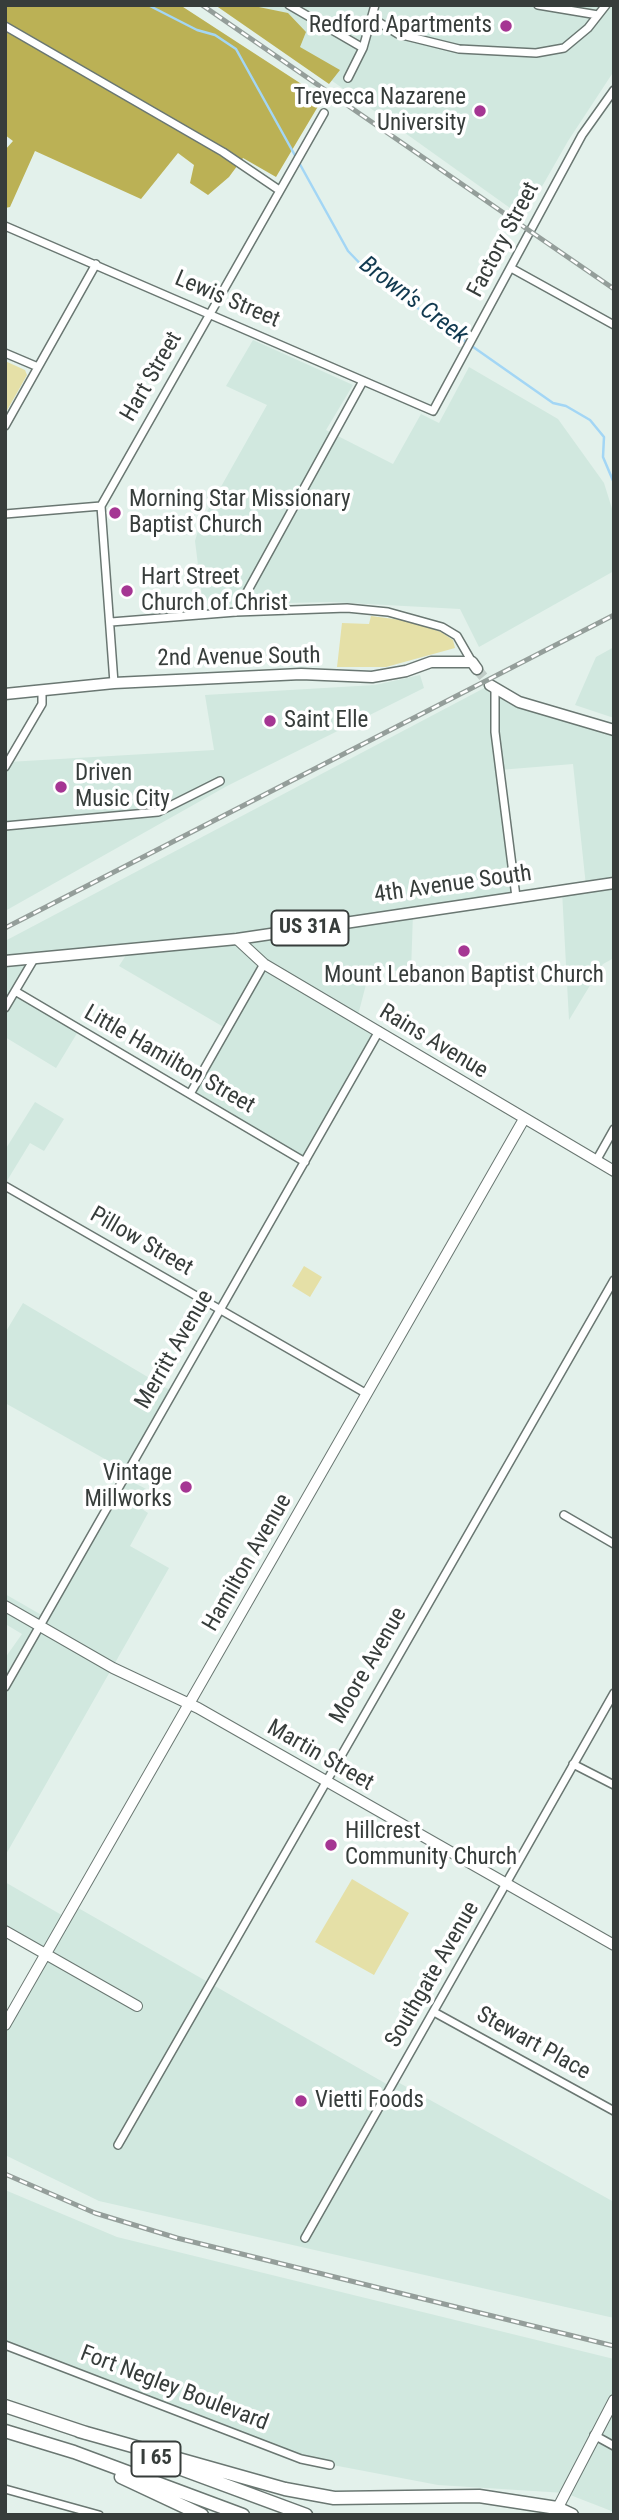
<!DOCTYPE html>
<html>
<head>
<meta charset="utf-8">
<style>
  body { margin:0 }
  #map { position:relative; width:619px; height:2520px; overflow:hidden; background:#e3f1eb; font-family:"Roboto Condensed",sans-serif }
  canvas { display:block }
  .frame { position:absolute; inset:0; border:7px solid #373d3b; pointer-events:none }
</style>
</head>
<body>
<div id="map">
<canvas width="619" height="2520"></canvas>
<div class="frame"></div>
</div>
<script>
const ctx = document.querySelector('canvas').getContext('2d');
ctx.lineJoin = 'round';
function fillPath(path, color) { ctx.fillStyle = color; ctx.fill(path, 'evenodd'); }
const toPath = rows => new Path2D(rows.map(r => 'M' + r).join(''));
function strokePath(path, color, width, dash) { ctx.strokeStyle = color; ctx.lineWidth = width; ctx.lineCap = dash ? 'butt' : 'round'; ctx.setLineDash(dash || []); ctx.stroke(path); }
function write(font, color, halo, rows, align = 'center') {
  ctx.font = font + ' "Roboto Condensed",sans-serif'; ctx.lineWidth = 7; ctx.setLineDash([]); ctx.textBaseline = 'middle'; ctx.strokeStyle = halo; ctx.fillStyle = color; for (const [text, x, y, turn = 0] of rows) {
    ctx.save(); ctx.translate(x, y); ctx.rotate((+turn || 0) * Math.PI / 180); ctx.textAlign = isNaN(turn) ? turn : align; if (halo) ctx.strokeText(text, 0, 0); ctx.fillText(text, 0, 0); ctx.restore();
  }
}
const built = toPath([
  [226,5,614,5,614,71,568,141,524,218],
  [253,340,353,385,326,430,393,464,421,414,439,423,469,367,558,419,604,483,614,515,614,571,479,647,460,609,330,602,203,605,195,541,200,524,267,405,226,386],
  [614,647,614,718,575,705,596,657],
  [420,675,424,688,227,786,5,911,5,767,8,762,214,750,205,695,375,685],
  [490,685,495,691,614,730,614,958,603,964,569,1020,562,891,586,886,573,764,499,770,516,897,413,913,411,972,370,969,357,1019,379,1031,305,1162,190,1094,227,1029,119,966,128,952,34,959,16,991,79,1030,56,1068,5,1037,5,941],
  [35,1102,64,1119,44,1151,30,1143,5,1184,5,1150],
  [23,1303,173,1392,128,1472,5,1403,5,1333],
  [125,1478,148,1490,139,1507,148,1513,130,1546,169,1568,5,1856,5,1658,22,1634,7,1625,5,1627,5,1594,45,1617],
  [5,1882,65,1917,73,1905,390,2086,394,2080,614,2202,614,2318,99,2201,5,2155,5,2025,45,1953,5,1931],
  [5,2190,117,2237,614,2359,614,2512,565,2493,438,2485,301,2459,5,2345]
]);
const green = toPath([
  [5,361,25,370,27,375,5,414],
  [371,616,409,621,441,632,453,640,455,648,386,667,337,667,342,623,369,624],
  [304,1266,322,1277,310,1297,292,1286],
  [352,1879,409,1913,374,1975,315,1942]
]);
const forest = toPath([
  [5,5,180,5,323,98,276,177,243,158,229,177,208,195,190,183,194,165,178,153,141,199,35,151,10,207,5,208,5,150,13,141,5,135],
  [215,5,249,5,288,13,306,32,300,47,340,70,329,84]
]);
const stream = toPath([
  [148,5,197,30,215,35,236,49,348,251,372,276,553,403,566,406,590,420,604,437,603,457,614,483]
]);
const primaryTunnel = toPath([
  [477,669,490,685]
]);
const street = toPath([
  [289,5,363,48],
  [538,5,598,15],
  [372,18,398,34,459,49,536,53,564,48,588,28,606,5],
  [5,26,223,152,279,190],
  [348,78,363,48,375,5],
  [5,226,433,411,582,135,614,90],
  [511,268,614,325],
  [5,353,38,367],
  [5,426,96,264],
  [5,514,101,506],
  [236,612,363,381],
  [111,622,236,612,347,608,388,612,442,627,457,636,472,662],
  [114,683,101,506,324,113],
  [495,691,495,732,516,897],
  [5,767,42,704,42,691],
  [5,826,158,812,220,781],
  [15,991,305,1162],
  [5,1008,34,959],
  [190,1094,264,964],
  [596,1161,614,1129],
  [5,1186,367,1394],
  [564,1515,614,1544],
  [5,1687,379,1031],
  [573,1764,614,1785],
  [434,2012,614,2111],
  [118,2145,614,1280],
  [305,2238,614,1693],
  [5,2345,301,2459,330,2465],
  [594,2435,614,2446],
  [5,2489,99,2515]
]);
const secondary = toPath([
  [237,939,264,964,614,1171],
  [5,1606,113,1668,198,1708,614,1945],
  [5,1931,137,2006],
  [5,2025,524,1119],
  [554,2515,614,2400]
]);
const primary = toPath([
  [490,685,519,702,614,730],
  [5,694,114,683,301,674,372,677,406,671,431,662,472,662,477,669],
  [5,961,237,939,614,883]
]);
const highway = toPath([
  [5,2406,86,2433],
  [5,2431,74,2452,243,2515],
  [79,2431,285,2489,334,2498,479,2496,557,2508,572,2515],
  [149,2457,306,2515],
  [121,2477,202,2515]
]);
const rail = toPath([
  [202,5,614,289],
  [5,928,614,615],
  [5,2174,95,2213,177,2238,614,2346]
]);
const markers = [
  [506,26,7,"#a53693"],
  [480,111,7,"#a53693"],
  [115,513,7,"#a53693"],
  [127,591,7,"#a53693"],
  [270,721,7,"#a53693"],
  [61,787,7,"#a53693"],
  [464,951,7,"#a53693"],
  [186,1487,7,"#a53693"],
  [331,1845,7,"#a53693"],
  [301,2101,7,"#a53693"]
];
const shields = [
  [310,928,77],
  [156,2459,49]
];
const shieldNames = [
  ["US 31A",310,928],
  ["I 65",156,2459]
];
const poiNames = [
  ["Redford Apartments",492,26,"right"],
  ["Trevecca Nazarene",466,98,"right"],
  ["University",466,124,"right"],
  ["Morning Star Missionary",129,500],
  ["Baptist Church",129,526],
  ["Hart Street",141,578],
  ["Church of Christ",141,604],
  ["Saint Elle",284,721],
  ["Driven",75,774],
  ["Music City",75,800],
  ["Mount Lebanon Baptist Church",464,976,"center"],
  ["Vintage",172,1474,"right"],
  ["Millworks",172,1500,"right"],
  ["Hillcrest",345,1832],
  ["Community Church",345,1858],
  ["Vietti Foods",315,2101]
];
const streetNames = [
  ["Factory Street",504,240,-62],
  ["Lewis Street",227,300,23],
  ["Hart Street",152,377,-60],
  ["2nd Avenue South",239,658,-1],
  ["4th Avenue South",453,885,-8],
  ["Rains Avenue",433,1042,31],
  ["Little Hamilton Street",169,1060,30],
  ["Pillow Street",141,1242,30],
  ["Merritt Avenue",175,1350,-60],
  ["Hamilton Avenue",248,1563,-60],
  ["Moore Avenue",369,1666,-60],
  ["Martin Street",320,1756,30],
  ["Southgate Avenue",433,1975,-60],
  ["Stewart Place",533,2044,29],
  ["Fort Negley Boulevard",174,2389,21]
];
const waterNames = [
  ["Brown's Creek",413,301,37]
];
fillPath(built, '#d1e8df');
fillPath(green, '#e5e0a7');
fillPath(forest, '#bbb155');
strokePath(stream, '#a3d6f5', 2.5);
strokePath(primaryTunnel, '#c1cdc8', 10, [10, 5]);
strokePath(street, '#6a7772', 10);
strokePath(secondary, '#6a7772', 12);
strokePath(primary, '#6a7772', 13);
strokePath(highway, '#6a7772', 15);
strokePath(street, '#fff', 7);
strokePath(secondary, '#fff', 10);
strokePath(primary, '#fff', 10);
strokePath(highway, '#fff', 12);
strokePath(rail, '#949e9a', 5);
strokePath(rail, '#fff', 2.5, [8]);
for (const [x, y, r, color] of markers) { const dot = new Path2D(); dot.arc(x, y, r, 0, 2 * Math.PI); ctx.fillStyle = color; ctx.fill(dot); strokePath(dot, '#fff', 2.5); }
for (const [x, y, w] of shields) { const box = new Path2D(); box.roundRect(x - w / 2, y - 17.5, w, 35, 5); ctx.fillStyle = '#fff'; ctx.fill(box); strokePath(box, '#373d3b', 2); }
write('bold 21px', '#373d3b', null, shieldNames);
write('23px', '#373d3b', '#fff', poiNames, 'left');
write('23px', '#373d3b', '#fff', streetNames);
write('italic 24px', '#11394f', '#fff', waterNames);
</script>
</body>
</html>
